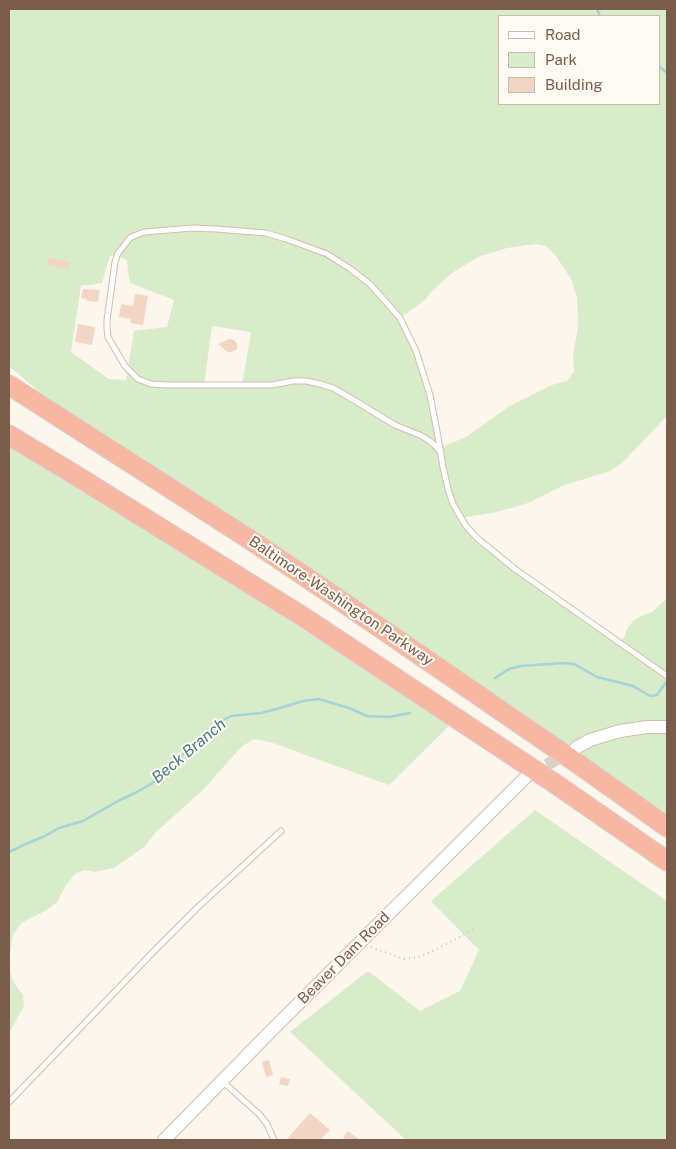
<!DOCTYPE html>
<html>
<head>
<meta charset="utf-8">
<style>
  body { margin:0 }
  #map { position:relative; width:676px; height:1149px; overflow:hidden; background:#fdf6ec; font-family:"Public Sans",sans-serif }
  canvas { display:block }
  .frame { position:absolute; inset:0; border:10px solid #7a5c4d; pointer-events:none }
  .legend { position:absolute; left:498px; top:15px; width:162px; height:90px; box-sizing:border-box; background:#fffaf3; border:1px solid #cabbb1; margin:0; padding:6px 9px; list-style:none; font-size:15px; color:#7a5c4d }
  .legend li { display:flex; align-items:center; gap:10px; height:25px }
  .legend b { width:25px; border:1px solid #cabbb1 }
</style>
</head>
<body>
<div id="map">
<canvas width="676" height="1149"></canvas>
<div class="frame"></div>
<ul class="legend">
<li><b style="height:6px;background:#fff"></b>Road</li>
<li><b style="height:14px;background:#d8ecc9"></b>Park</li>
<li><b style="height:14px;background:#f3d5c3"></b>Building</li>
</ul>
</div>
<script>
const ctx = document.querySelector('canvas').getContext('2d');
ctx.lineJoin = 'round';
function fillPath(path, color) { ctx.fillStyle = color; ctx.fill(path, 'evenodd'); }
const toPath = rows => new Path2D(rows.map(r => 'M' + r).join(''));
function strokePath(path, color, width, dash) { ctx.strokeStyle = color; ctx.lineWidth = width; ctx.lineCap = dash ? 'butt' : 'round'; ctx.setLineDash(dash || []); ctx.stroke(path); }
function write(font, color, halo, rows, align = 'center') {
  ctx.font = font + ' "Public Sans",sans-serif'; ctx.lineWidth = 4; ctx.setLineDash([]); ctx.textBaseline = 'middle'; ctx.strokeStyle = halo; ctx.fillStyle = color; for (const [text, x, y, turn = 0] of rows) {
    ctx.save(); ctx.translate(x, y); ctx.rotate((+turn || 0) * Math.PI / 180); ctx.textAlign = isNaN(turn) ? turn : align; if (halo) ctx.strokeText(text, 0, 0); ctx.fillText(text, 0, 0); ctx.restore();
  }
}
const green = toPath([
  [9,9,667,9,667,416,622,463,610,471,562,486,528,503,497,512,461,518,477,538,620,642,624,637,628,627,633,621,639,617,652,612,667,598,667,827,94,439,9,366],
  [500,16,660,16,660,104,500,104],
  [535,244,546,246,556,256,571,279,577,297,578,327,573,356,574,371,567,381,552,385,508,407,466,437,440,448,430,395,416,351,400,318,425,300,432,291,452,273,478,257,507,248],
  [116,255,127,260,128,272,130,283,174,300,167,327,134,331,126,380,109,379,71,352,81,286,102,283,110,256],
  [212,326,251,332,242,385,204,385],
  [9,445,65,478,451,724,389,785,270,742,254,739,241,747,204,789,156,832,144,847,114,868,95,872,84,870,75,874,66,885,57,902,47,910,21,923,13,935,9,960,10,971,14,983,23,995,24,1006,9,1033],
  [535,810,667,901,667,1140,406,1140,290,1032,368,971,420,1011,460,991,479,950,431,901]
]);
const stream = toPath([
  [597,9,600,16],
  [660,67,667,73],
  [495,678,509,669,521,666,563,663,574,664,597,677,633,686,650,696,657,695,667,681],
  [9,852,28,843,45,836,59,828,83,821,118,801,135,793,151,784,160,777,192,745,221,721,231,716,261,713,280,708,303,701,319,699,349,708,367,716,389,717,410,713]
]);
const building = toPath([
  [49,258,71,262,69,269,48,265],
  [83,289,100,290,98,302,87,301,87,299,81,298],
  [135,294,148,296,143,325,130,323,131,319,119,317,121,304,133,306],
  [78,324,95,327,92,345,75,342],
  [229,339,234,340,237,344,237,349,232,352,227,352,218,344],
  [269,1060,273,1075,266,1077,262,1062],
  [281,1077,290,1079,288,1086,279,1084],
  [310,1113,330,1130,320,1140,286,1140],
  [348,1131,360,1140,347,1140,343,1137]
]);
const tertiaryTunnel = toPath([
  [531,774,569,752]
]);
const path = toPath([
  [371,947,404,959,419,957,437,949,476,928]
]);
const service = toPath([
  [441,452,431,442,422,436,395,425,347,396,333,388,320,384,306,381,293,381,272,385,167,385,151,384,138,379,125,366,108,337,107,328,107,320,115,262,118,253,130,238,136,235,145,232,192,228,216,229,266,233,286,239,327,254,349,268,370,284,400,318,416,351,430,395,438,437,443,467,448,489,453,504,466,526,477,538,515,569,667,676],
  [222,1081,259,1114,267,1124,274,1140],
  [9,1102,157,948,197,908,281,831]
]);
const tertiary = toPath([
  [576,748,590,740,620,731,647,727,667,727],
  [164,1140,272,1030,525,778]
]);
const motorway = toPath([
  [9,385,249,539,325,590,574,761,667,827],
  [9,435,72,473,305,618,557,785,667,861]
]);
const streetNames = [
  ["Baltimore-Washington Parkway",341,601,34],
  ["Beaver Dam Road",344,958,-45]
];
const waterNames = [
  ["Beck Branch",189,751,-40]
];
fillPath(green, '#d8ecc9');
strokePath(stream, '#a5d3da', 2.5);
fillPath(building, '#f3d5c3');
strokePath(tertiaryTunnel, '#dcd0c4', 12, [12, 6]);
strokePath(service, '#d1beb0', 7);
strokePath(tertiary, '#d1beb0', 14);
strokePath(motorway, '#dad1cd', 21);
strokePath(path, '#d9b8a5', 2, [1, 4]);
strokePath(service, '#fff', 5);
strokePath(tertiary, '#fff', 12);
strokePath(motorway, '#f7b7a3', 19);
write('15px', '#7a5c4d', '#fffaf3', streetNames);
write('italic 16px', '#437c86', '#fffaf3', waterNames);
</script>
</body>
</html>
